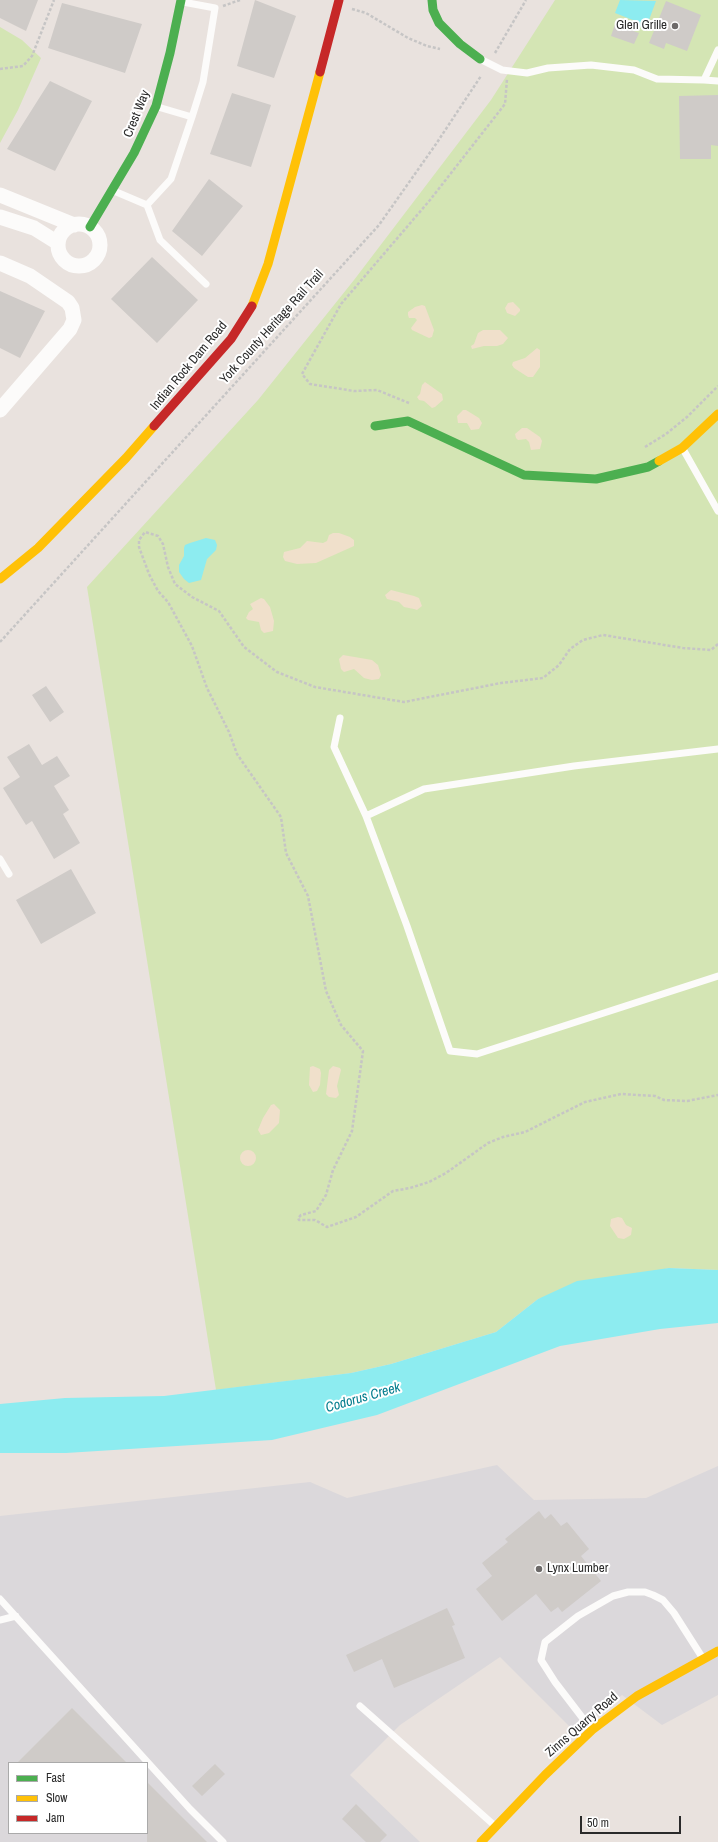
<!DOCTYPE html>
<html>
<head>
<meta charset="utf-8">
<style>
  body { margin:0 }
  #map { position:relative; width:718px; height:1842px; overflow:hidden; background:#e9e2de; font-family:"Archivo Narrow",sans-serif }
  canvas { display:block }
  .legend { position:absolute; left:8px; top:1762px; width:140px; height:72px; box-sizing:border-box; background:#fff; border:1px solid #aaa; margin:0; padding:5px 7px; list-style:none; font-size:12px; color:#2a2a2a }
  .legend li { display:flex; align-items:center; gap:8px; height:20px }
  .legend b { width:20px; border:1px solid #aaa }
  .scale { position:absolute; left:580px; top:1816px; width:101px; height:18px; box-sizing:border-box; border:2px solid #2a2a2a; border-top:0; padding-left:5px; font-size:12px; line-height:14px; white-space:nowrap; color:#2a2a2a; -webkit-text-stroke:3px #fff; paint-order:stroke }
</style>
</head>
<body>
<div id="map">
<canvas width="718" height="1842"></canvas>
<ul class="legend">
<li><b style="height:5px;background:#4caf50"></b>Fast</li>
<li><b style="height:5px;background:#ffc107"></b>Slow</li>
<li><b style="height:5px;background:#c62828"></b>Jam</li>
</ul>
<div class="scale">50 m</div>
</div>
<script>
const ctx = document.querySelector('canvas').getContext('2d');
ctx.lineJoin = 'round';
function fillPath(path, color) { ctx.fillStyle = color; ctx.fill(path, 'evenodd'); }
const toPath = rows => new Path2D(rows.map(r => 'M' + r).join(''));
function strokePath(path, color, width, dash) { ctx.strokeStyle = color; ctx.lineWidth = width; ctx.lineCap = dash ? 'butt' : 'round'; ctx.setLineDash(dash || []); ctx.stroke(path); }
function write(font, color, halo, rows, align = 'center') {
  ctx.font = font + ' "Archivo Narrow",sans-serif'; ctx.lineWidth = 4; ctx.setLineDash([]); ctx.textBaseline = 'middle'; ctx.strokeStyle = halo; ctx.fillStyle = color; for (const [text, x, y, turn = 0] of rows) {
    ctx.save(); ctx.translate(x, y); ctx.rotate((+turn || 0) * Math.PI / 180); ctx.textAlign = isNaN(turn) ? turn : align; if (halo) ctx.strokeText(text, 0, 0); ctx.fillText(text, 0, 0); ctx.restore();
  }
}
const industrial = toPath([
  [497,1465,534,1500,646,1498,718,1466,718,1695,662,1725,622,1695,576,1733,500,1657,400,1725,350,1775,420,1842,0,1842,0,1516,310,1482,347,1498],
  [9,1763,147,1763,147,1833,9,1833]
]);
const green = toPath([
  [555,0,718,0,718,1270,669,1268,538,1299,496,1332,391,1364,351,1373,216,1390,87,587,258,400,354,280,491,100],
  [0,27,22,40,41,58,18,110,0,143]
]);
const sand = toPath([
  [513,302,520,309,520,311,515,316,507,313,505,308,508,303],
  [422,305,425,306,434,330,432,337,429,338,412,330,411,328,417,320,415,318,409,318,408,315,408,312,415,307],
  [483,330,500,330,508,338,503,344,497,346,484,346,472,349,471,346,474,344,478,333],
  [537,348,540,350,540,367,533,377,528,377,514,368,512,365,513,362,525,358],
  [425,382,442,394,443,400,435,407,432,408,424,401,419,400,417,397,420,394,422,385],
  [463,410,466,410,479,418,482,423,479,429,471,430,467,423,458,423,457,416],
  [522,428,527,428,540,437,542,441,540,449,531,450,529,442,526,439,518,440,516,438,515,434],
  [333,533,339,533,350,537,354,540,354,546,316,563,297,564,285,561,283,557,284,552,300,548,307,541,323,543,327,541,329,535],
  [391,590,414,596,419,598,422,606,417,610,414,609,404,607,399,602,387,599,385,595],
  [261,598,264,599,270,607,274,621,273,631,264,633,261,630,259,622,248,620,246,618,249,612,253,609,250,604],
  [343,655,372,660,378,665,381,675,379,679,372,680,364,678,354,669,344,672,341,669,339,659],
  [313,1066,320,1069,321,1073,320,1085,317,1091,313,1092,309,1085,310,1067],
  [333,1066,340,1068,341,1070,337,1086,339,1095,336,1098,329,1097,326,1094,329,1070],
  [274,1104,280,1110,279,1123,269,1133,261,1135,258,1130,263,1118,271,1105],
  '240 1158a8 8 0 1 1 16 0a8 8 0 1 1-16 0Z',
  [618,1217,622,1218,626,1225,632,1228,631,1235,624,1239,618,1238,610,1226,611,1219]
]);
const water = toPath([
  [620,0,656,1,646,28,637,25,638,22,615,13],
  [206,538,215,540,217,545,216,550,207,559,201,580,189,583,184,579,179,572,179,565,184,556,184,548,185,545,190,543],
  [669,1268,718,1270,718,1323,660,1329,560,1346,377,1415,272,1440,66,1453,0,1453,0,1404,65,1398,164,1396,351,1373,391,1364,496,1332,538,1299,577,1281]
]);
const building = toPath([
  [0,0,38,0,26,31,0,18],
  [255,0,296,16,274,78,237,66],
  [666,1,701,15,687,51,666,43,664,49,649,43],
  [62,3,142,24,125,73,48,48],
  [615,24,639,33,634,44,611,36],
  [50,81,92,101,55,171,7,149],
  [232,93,271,105,251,167,210,154],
  [718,95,718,146,711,145,711,159,680,159,679,96],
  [209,179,243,206,202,256,172,231],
  [152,257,198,300,157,343,111,299],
  [0,291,45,311,20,358,0,348],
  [46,686,64,712,50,722,32,695],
  [29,744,42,765,57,756,70,776,54,786,69,810,63,814,80,843,54,859,32,821,26,825,3,788,20,777,7,757],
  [71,869,96,913,41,944,16,900],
  [539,1511,545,1519,551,1514,561,1526,567,1522,589,1549,581,1556,601,1581,562,1612,558,1607,551,1612,536,1594,502,1621,476,1589,492,1576,482,1563,508,1542,505,1539],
  [447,1608,455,1625,452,1626,465,1658,394,1688,382,1659,354,1672,346,1655],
  [72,1708,127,1763,17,1763],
  [215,1764,225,1774,202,1796,192,1786],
  [147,1782,207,1842,147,1842],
  [356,1804,387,1835,380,1842,366,1842,342,1819]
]);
const path = toPath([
  [223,6,240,0],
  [352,9,366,13,408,38,427,46,440,49],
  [495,53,526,0],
  [0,69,23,66,32,56,54,0],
  [409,403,377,390,354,391,310,384,302,374,341,304,430,200,505,104,507,79],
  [645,447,666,434,687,417,718,386],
  [0,642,379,225,436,144,481,76],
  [718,644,711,650,683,648,603,635,583,640,570,649,559,665,543,678,501,683,404,702,315,687,277,672,244,647,219,611,192,597,175,584,168,567,163,544,158,536,145,532,139,540,139,547,149,574,158,591,168,602,192,646,207,688,229,732,237,754,281,817,286,853,308,896,326,991,341,1025,363,1051,352,1131,333,1170,326,1195,316,1211,301,1215,298,1218,299,1220,315,1220,327,1227,356,1217,393,1191,410,1188,429,1182,446,1173,488,1143,503,1137,525,1132,585,1102,621,1094,655,1096,664,1100,687,1101,718,1095]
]);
const lane = toPath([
  [718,50,704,80,718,81],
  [482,60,502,70,527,73,548,68,591,65,634,70,657,79,704,80],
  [158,107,192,117,203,82,215,8,183,2],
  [114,191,147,205,171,179,192,117],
  [147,205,160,240,206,284],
  [683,449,718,511],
  [340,718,334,747,366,816,407,926,450,1051,477,1054,718,976],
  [366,816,424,789,574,766,718,749],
  [0,859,9,874],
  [0,1599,190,1809,223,1842],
  [0,1620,16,1616],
  [360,1706,494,1825],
  [591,1729,555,1682,541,1660,545,1642,578,1616,613,1596,628,1592,645,1592,653,1595,663,1600,674,1613,702,1657]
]);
const street = toPath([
  [0,195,74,225],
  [0,217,34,228,58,243],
  '58 245a21 21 0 1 1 42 0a21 21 0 1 1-42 0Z',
  [0,263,30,276,68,302,72,308,74,320,70,329,0,410]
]);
const fast = toPath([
  [432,0,433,10,439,23,460,44,480,59],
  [90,227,134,153,156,106,170,53,181,0],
  [375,426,408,421,524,475,596,479,648,467,659,461]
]);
const slow = toPath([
  [252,306,268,264,320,72],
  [659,461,682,448,718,414],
  [0,579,38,548,126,458,154,426],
  [481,1842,545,1775,592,1730,637,1696,718,1651]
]);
const jam = toPath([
  [320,72,339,0],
  [154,426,231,339,252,306]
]);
const markers = [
  [675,26,4,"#6d6a69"],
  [539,1569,4,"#6d6a69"]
];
const poiNames = [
  ["Glen Grille",667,26],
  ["Lynx Lumber",547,1569,"left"]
];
const streetNames = [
  ["Crest Way",137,114,-68],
  ["York County Heritage Rail Trail",272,327,-48],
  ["Indian Rock Dam Road",189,366,-50],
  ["Zinns Quarry Road",582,1725,-41]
];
const waterNames = [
  ["Codorus Creek",363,1398,-16]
];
fillPath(industrial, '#dbd8db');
fillPath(green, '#d4e5b4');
fillPath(sand, '#f0e0cb');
fillPath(water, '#8decf0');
fillPath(building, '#cfcbc8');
strokePath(path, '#c6c5c5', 2.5, [3, 2]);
strokePath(lane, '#fcfbfa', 7);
strokePath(street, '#fcfbfa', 15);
strokePath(fast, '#4caf50', 9);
strokePath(slow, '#ffc107', 9);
strokePath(jam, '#c62828', 9);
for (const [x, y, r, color] of markers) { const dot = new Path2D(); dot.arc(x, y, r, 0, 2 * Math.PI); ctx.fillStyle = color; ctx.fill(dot); strokePath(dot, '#fff', 1.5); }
write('13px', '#2a2a2a', '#fff', poiNames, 'right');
write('13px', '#2a2a2a', '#fff', streetNames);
write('italic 14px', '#057e8f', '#fff', waterNames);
</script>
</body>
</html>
